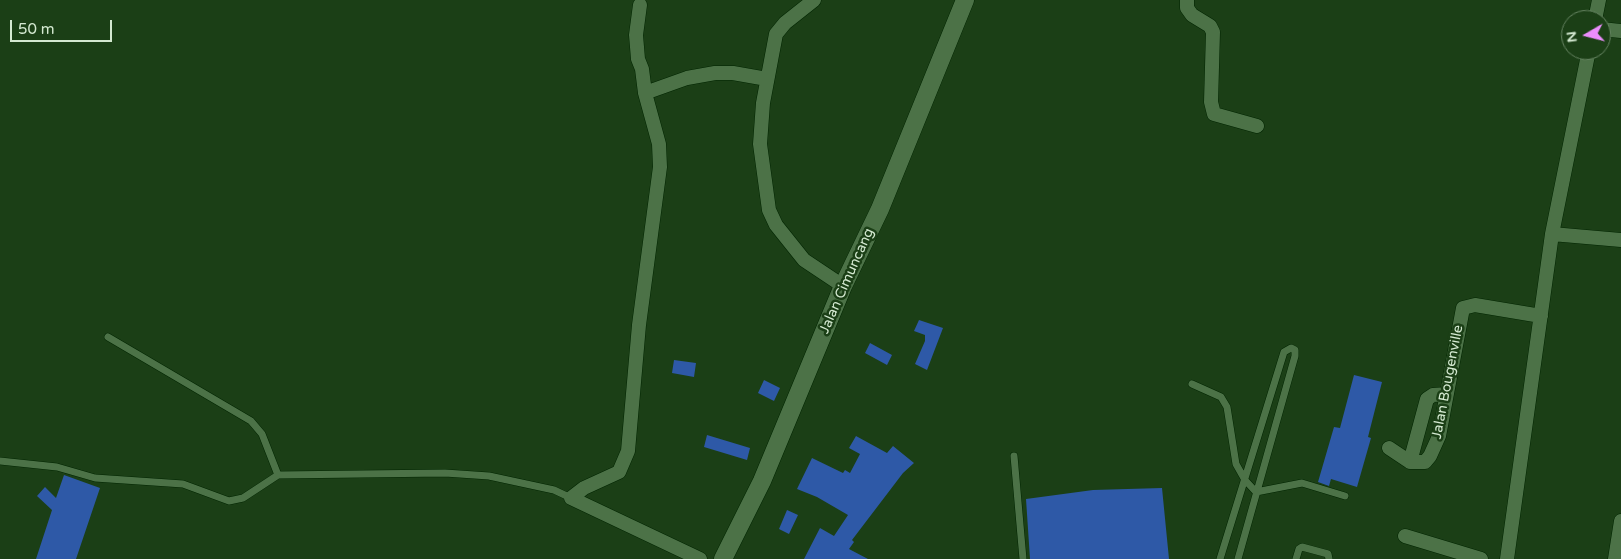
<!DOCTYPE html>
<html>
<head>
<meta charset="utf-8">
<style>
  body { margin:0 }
  #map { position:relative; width:1621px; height:559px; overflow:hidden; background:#1b3f16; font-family:"Varela Round",sans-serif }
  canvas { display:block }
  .north { position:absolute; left:1561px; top:10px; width:50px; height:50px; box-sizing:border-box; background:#1b3f16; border:1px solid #658361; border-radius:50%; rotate:262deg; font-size:14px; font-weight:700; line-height:20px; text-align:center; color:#d4e9d1 }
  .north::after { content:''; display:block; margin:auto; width:18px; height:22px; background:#eb8dfc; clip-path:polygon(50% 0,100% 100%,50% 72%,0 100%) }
  .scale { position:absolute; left:10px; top:20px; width:102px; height:22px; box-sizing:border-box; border:2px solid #d4e9d1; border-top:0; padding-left:6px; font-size:15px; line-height:18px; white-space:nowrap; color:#d4e9d1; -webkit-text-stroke:4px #1b3f16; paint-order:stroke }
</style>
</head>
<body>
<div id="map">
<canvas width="1621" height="559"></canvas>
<div class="north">N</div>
<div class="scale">50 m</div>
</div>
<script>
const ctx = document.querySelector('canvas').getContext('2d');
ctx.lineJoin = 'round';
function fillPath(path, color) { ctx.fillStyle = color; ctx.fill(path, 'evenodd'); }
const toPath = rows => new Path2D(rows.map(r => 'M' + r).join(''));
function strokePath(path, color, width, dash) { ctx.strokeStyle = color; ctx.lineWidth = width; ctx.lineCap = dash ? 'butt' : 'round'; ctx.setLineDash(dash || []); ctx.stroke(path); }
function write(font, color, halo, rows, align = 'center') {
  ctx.font = font + ' "Varela Round",sans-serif'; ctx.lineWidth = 5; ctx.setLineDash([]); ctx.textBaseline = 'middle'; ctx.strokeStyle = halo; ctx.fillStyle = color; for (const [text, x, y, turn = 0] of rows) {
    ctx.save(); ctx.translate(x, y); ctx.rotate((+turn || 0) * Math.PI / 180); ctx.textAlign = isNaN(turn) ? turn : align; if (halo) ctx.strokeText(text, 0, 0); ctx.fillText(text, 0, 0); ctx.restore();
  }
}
const building = toPath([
  [919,320,943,328,927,370,915,364,925,341,925,335,914,331],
  [870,343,892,355,887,365,865,353],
  [674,360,696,363,694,377,672,373],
  [1354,375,1382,382,1368,437,1371,438,1357,487,1331,479,1329,486,1318,482,1334,427,1340,428],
  [764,380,780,388,774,401,758,393],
  [707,435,750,448,747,460,704,447],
  [856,436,887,453,893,446,914,463,903,473,852,540,854,542,849,549,868,559,804,559,820,528,834,536,848,515,817,497,797,489,812,458,843,473,845,470,850,473,860,454,849,448],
  [64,475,100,488,76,559,36,559,52,510,37,496,45,487,56,498],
  [1162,488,1169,559,1030,559,1026,499,1093,490],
  [787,510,798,515,789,534,779,529]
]);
const service = toPath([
  [108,337,251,421,262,434,278,475],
  [1192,384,1221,397,1227,407,1236,464,1245,480,1256,492],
  [1014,456,1023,559],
  [0,461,57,467,95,478,183,484,229,501,243,498,278,475,445,473,489,476,554,490,571,498],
  [1256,492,1302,483,1345,496],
  [1220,559,1284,352,1291,348,1295,350,1295,356,1238,559],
  [1296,559,1299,549,1302,547,1328,554,1329,559]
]);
const minor = toPath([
  [814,0,785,23,776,34,763,103,760,144,769,210,776,225,804,260,843,286],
  [1187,0,1187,8,1192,15,1210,26,1213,32,1211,102,1214,114,1257,126],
  [640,5,636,35,638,59,642,69,645,93,659,144,660,167,639,325,628,451,619,472,584,488,571,498,700,559],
  [1595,20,1599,0],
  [1601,29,1621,31],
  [645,93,687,78,715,73,733,73,767,79],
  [1552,234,1589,50],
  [1389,448,1410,462,1425,462,1430,456,1439,436,1463,308,1475,305,1541,316],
  [1410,462,1427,399,1433,395,1447,394],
  [1405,536,1481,559],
  [1507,559,1552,234,1621,240],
  [1615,559,1621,521]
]);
const tertiary = toPath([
  [723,559,762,481,843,286,880,209,965,0]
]);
const streetNames = [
  ["Jalan Cimuncang",847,281,-66],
  ["Jalan Bougenville",1448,382,-79]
];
fillPath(building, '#2e59a7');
strokePath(service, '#012500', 8);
strokePath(minor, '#012500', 15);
strokePath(tertiary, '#012500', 19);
strokePath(service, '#4c7247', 7);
strokePath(minor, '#4c7247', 14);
strokePath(tertiary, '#4c7247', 18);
write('14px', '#d4e9d1', '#1b3f16', streetNames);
</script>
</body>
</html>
